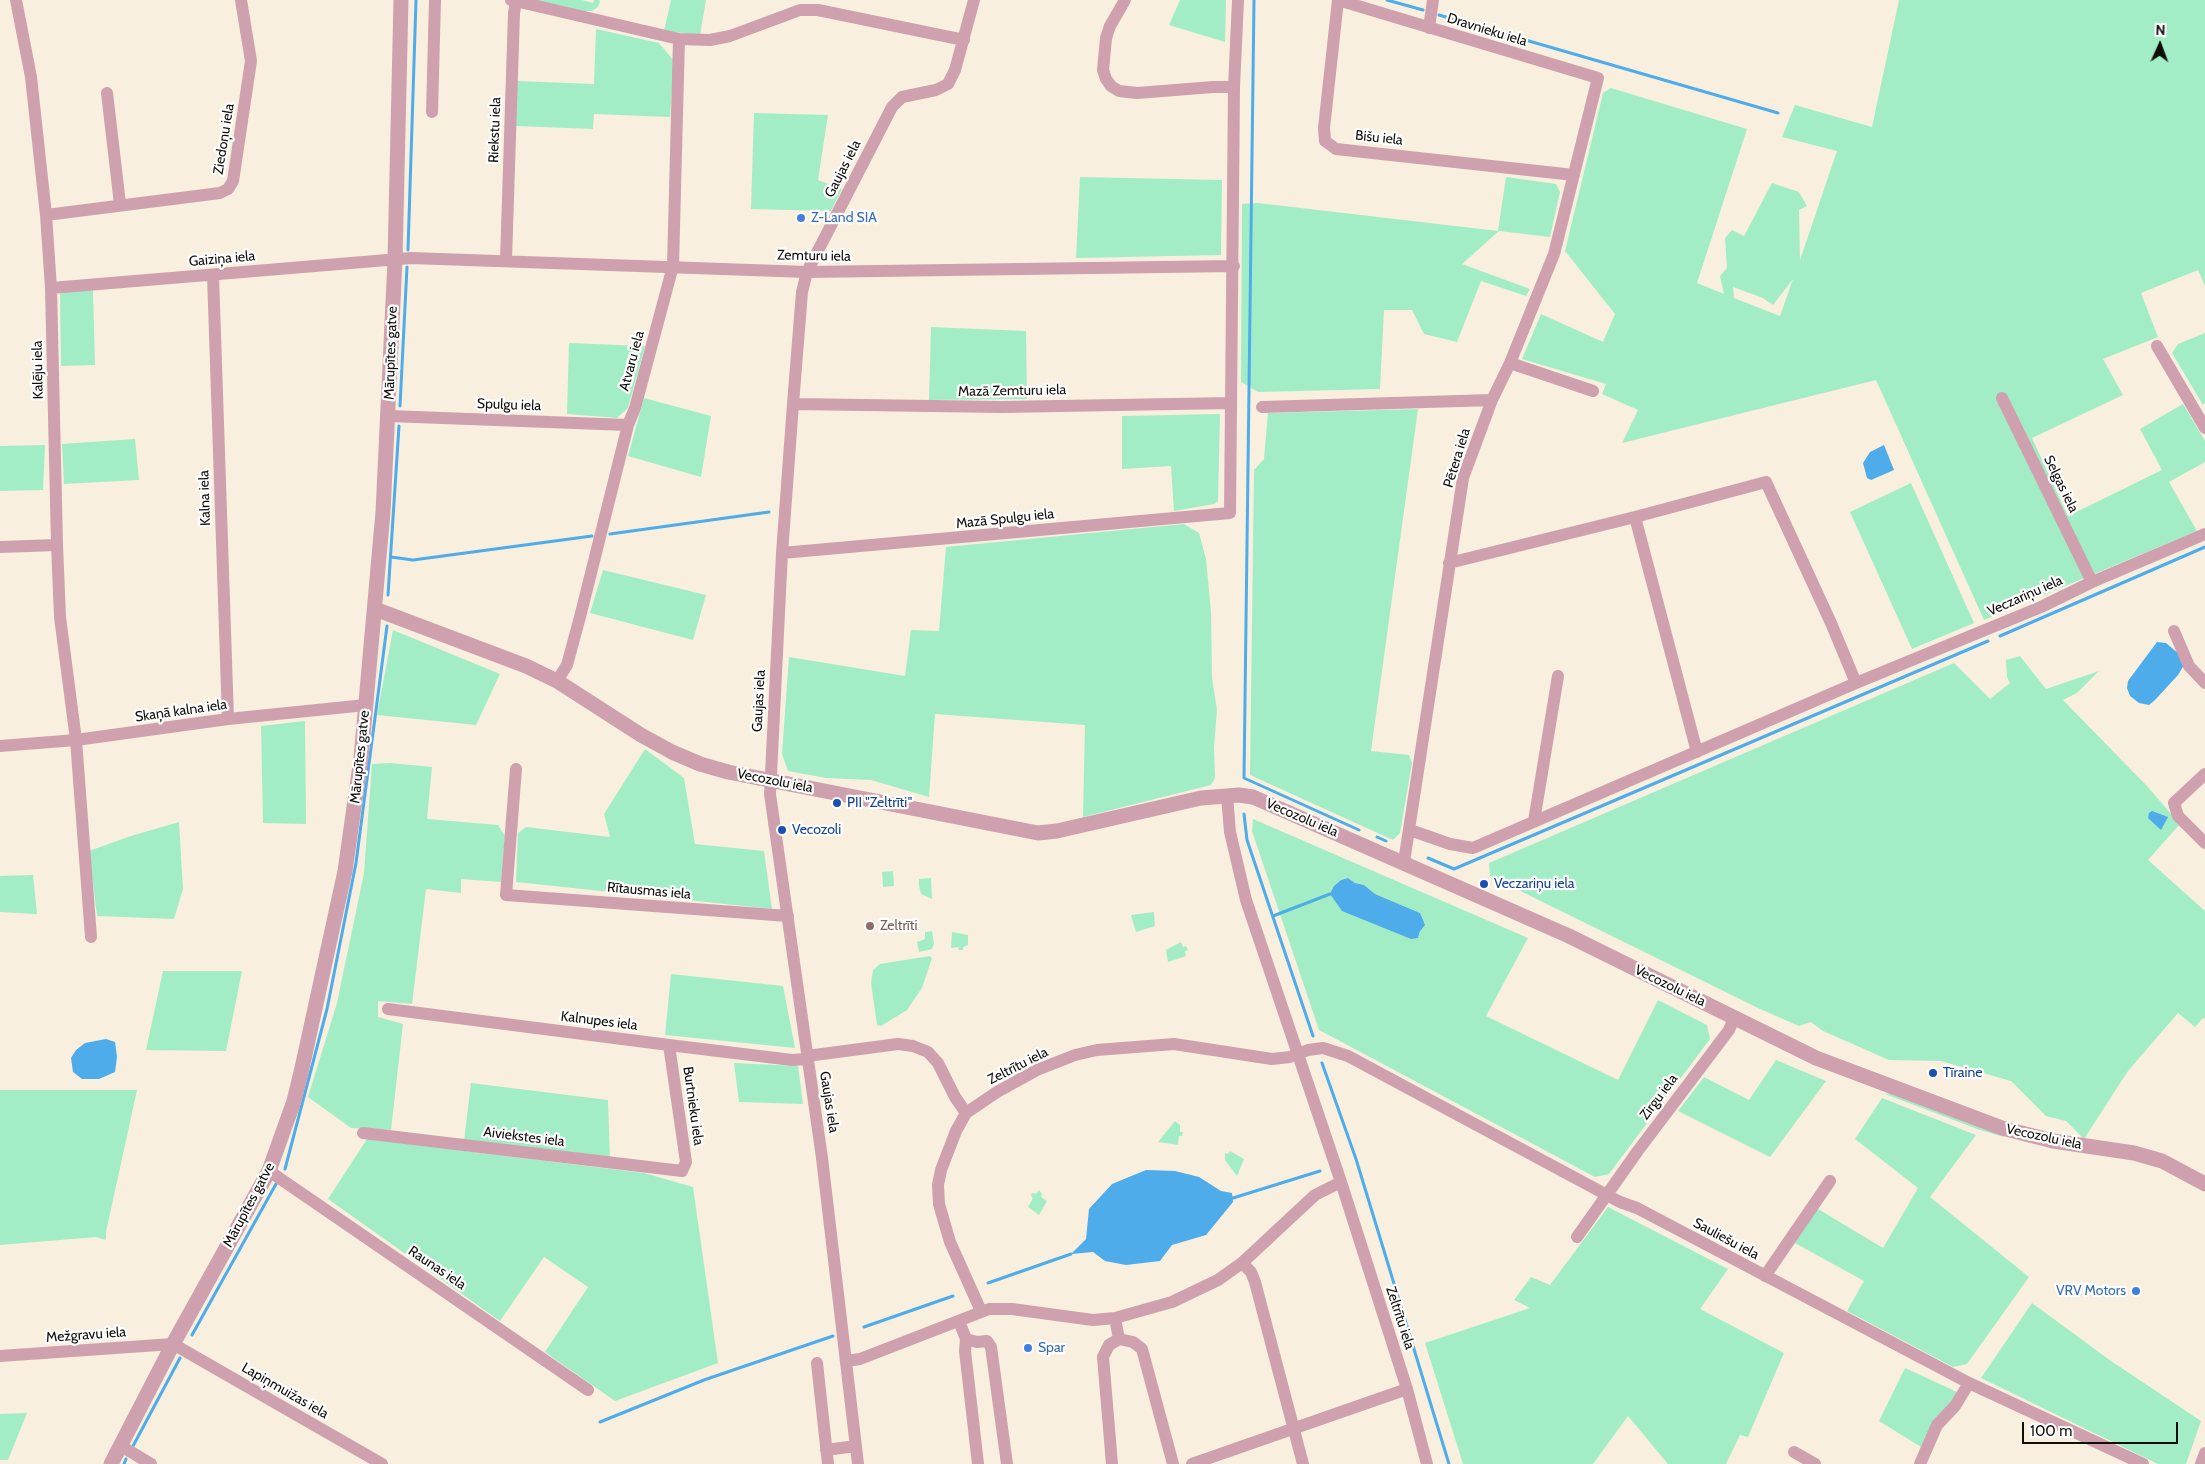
<!DOCTYPE html>
<html>
<head>
<meta charset="utf-8">
<style>
  body { margin:0 }
  #map { position:relative; width:2205px; height:1464px; overflow:hidden; background:#f8efdf; font-family:Cabin,sans-serif }
  canvas { display:block }
  .north { position:absolute; left:2135px; top:20px; width:50px; height:50px; -webkit-text-stroke:4px #fff; paint-order:stroke; rotate:2deg; font-size:14px; font-weight:700; line-height:20px; text-align:center; color:#100e09 }
  .north::after { content:''; display:block; margin:auto; width:18px; height:22px; background:#100e09; clip-path:polygon(50% 0,100% 100%,50% 72%,0 100%) }
  .scale { position:absolute; left:2022px; top:1422px; width:156px; height:22px; box-sizing:border-box; border:2px solid #100e09; border-top:0; padding-left:6px; font-size:15px; line-height:18px; white-space:nowrap; color:#100e09; -webkit-text-stroke:4px #fff; paint-order:stroke }
</style>
</head>
<body>
<div id="map">
<canvas width="2205" height="1464"></canvas>
<div class="north">N</div>
<div class="scale">100 m</div>
</div>
<script>
const ctx = document.querySelector('canvas').getContext('2d');
ctx.lineJoin = 'round';
function fillPath(path, color) { ctx.fillStyle = color; ctx.fill(path, 'evenodd'); }
const toPath = rows => new Path2D(rows.map(r => 'M' + r).join(''));
function strokePath(path, color, width, dash) { ctx.strokeStyle = color; ctx.lineWidth = width; ctx.lineCap = dash ? 'butt' : 'round'; ctx.setLineDash(dash || []); ctx.stroke(path); }
function write(font, color, halo, rows, align = 'center') {
  ctx.font = font + ' Cabin,sans-serif'; ctx.lineWidth = 4.5; ctx.setLineDash([]); ctx.textBaseline = 'middle'; ctx.strokeStyle = halo; ctx.fillStyle = color; for (const [text, x, y, turn = 0] of rows) {
    ctx.save(); ctx.translate(x, y); ctx.rotate((+turn || 0) * Math.PI / 180); ctx.textAlign = isNaN(turn) ? turn : align; if (halo) ctx.strokeText(text, 0, 0); ctx.fillText(text, 0, 0); ctx.restore();
  }
}
const green = toPath([
  [535,0,582,0,593,3,594,0,599,0,600,2,598,7,592,11,583,11],
  [671,0,706,0,700,35,664,31],
  [1180,0,1226,0,1225,42,1169,25],
  [1899,0,2205,0,2205,286,2198,270,2141,293,2158,337,2103,359,2123,395,2032,438,2068,516,2162,470,2140,429,2183,404,2205,441,2205,462,2169,482,2197,531,1984,620,1876,380,1622,443,1638,410,1602,394,1606,384,1522,359,1541,314,1603,342,1615,314,1565,251,1603,93,1611,88,1747,129,1697,283,1724,294,1720,276,1727,268,1725,238,1732,230,1744,236,1772,183,1799,192,1807,206,1799,210,1800,260,1837,151,1782,137,1795,105,1872,127],
  [1793,279,1780,316,1734,298,1733,287,1763,298,1773,305],
  [596,29,659,43,674,61,670,117,594,114,593,129,516,126,517,81,594,84],
  [754,113,828,115,818,180,842,189,831,211,751,209],
  [1080,177,1222,180,1221,255,1076,258],
  [1506,177,1556,184,1560,192,1550,237,1499,231,1462,264,1530,289,1526,296,1481,281,1457,342,1424,334,1412,310,1384,310,1380,389,1258,392,1241,382,1242,204,1258,203,1498,231],
  [93,290,95,365,61,366,60,292],
  [931,327,1026,331,1027,399,929,400],
  [2205,333,2205,403,2203,405,2172,353,2178,344],
  [569,343,645,346,628,408,617,418,567,414],
  [644,398,711,416,701,477,628,456],
  [1418,409,1371,751,1409,755,1412,763,1400,833,1393,840,1250,775,1254,470,1264,459,1268,413],
  [1220,414,1218,501,1214,504,1174,511,1171,466,1122,469,1122,416],
  [135,439,139,480,64,484,62,444],
  [45,445,43,490,0,491,0,446],
  [1911,483,1974,623,1912,649,1850,512],
  [1184,524,1199,533,1206,559,1211,612,1212,678,1217,710,1214,747,1215,778,1211,785,1083,817,1085,725,935,714,929,797,871,780,826,778,788,771,782,754,789,657,905,676,911,630,939,631,946,547],
  [603,570,706,595,693,640,590,613],
  [393,630,500,674,476,725,377,715],
  [2020,656,2046,689,2099,671,2077,693,2063,700,2146,785,2180,824,2148,860,2205,911,2205,1019,2203,1018,2195,1027,2178,1013,2128,1071,2084,1139,2066,1121,2046,1116,2011,1081,1941,1061,1889,1060,1823,1031,1811,1022,1799,1026,1760,1009,1490,876,1489,863,1954,663,1990,699,2010,683,2007,677,2006,660],
  [305,721,306,824,263,823,261,726],
  [645,749,684,778,695,844,764,851,772,909,516,882,518,833,526,827,610,837,604,814],
  [390,763,432,767,427,819,498,825,505,836,501,882,461,879,461,893,426,889,412,1004,378,1001,378,1017,403,1024,391,1130,351,1128,308,1097,337,1003,364,873,372,764],
  [1253,819,1528,938,1486,1016,1618,1080,1658,1000,1707,1025,1710,1039,1609,1174,1595,1177,1319,1030,1252,831],
  [1348,878,1355,883,1364,885,1375,894,1420,913,1420,931,1418,938,1334,886,1341,880],
  [179,822,183,889,174,919,97,916,89,851,131,836],
  [893,871,894,886,883,887,882,872],
  [33,875,37,914,0,912,0,876],
  [931,878,932,899,921,894,919,886,919,879],
  [1154,912,1155,926,1136,932,1131,915],
  [932,931,934,944,932,949,919,952,917,942,925,939,925,932],
  [952,932,968,935,968,945,963,947,963,950,959,950,958,947,951,948],
  [1181,942,1183,947,1186,946,1188,950,1185,951,1186,956,1168,962,1166,950],
  [930,956,932,958,922,988,907,1010,881,1026,877,1025,871,983,873,970,880,964],
  [163,971,242,971,226,1051,146,1050],
  [671,974,783,986,795,1048,665,1035],
  [1776,1060,1826,1081,1770,1157,1678,1111,1704,1077,1749,1100],
  [734,1063,798,1066,803,1104,739,1102],
  [471,1083,608,1100,610,1160,464,1141],
  [0,1090,137,1090,106,1232,106,1240,96,1237,0,1245],
  [1889,1093,2003,1134,2004,1137,1980,1130,1885,1094],
  [1882,1098,1976,1135,1930,1197,2029,1277,1967,1364,1953,1367,1847,1311,1864,1281,1793,1242,1818,1209,1883,1248,1918,1188,1855,1139],
  [1175,1121,1180,1125,1180,1132,1183,1132,1182,1136,1179,1136,1178,1145,1158,1142],
  [367,1139,644,1173,693,1187,718,1363,615,1401,545,1352,588,1287,544,1257,500,1321,328,1199],
  [1230,1151,1244,1159,1237,1176,1225,1160,1225,1153,1228,1154],
  [1039,1190,1042,1194,1041,1197,1047,1201,1039,1215,1028,1207,1033,1198,1031,1196,1032,1193,1036,1194],
  [1608,1207,1728,1269,1700,1309,1784,1353,1748,1437,1740,1435,1726,1464,1668,1464,1628,1416,1593,1464,1463,1464,1425,1343,1530,1308,1514,1300,1531,1277,1550,1285],
  [2032,1303,2111,1361,2201,1421,2186,1464,2158,1464,1981,1378],
  [1905,1368,1957,1392,1921,1447,1879,1421],
  [27,1413,8,1460,0,1460,0,1414]
]);
const water = toPath([
  [1884,445,1894,470,1871,480,1867,478,1863,463,1870,452],
  [2157,642,2166,643,2179,654,2184,665,2178,675,2155,700,2149,705,2139,703,2130,696,2127,688,2128,681],
  [2152,811,2168,817,2161,830,2148,818,2149,813],
  [1348,878,1355,883,1364,885,1375,894,1420,913,1425,925,1420,931,1418,938,1411,939,1342,911,1330,894,1334,886,1341,880],
  [106,1039,115,1042,117,1057,115,1072,99,1079,82,1079,73,1072,71,1058,76,1050,85,1043],
  [1146,1170,1175,1171,1199,1177,1221,1191,1232,1193,1233,1202,1206,1235,1172,1245,1160,1261,1126,1265,1105,1261,1093,1252,1071,1254,1086,1239,1089,1209,1112,1184]
]);
const stream = toPath([
  [1254,0,1244,778,1359,830],
  [1387,0,1423,10],
  [1439,15,1778,113],
  [408,250,416,0],
  [400,406,407,267],
  [610,534,769,512],
  [391,557,413,560,592,536],
  [388,595,399,426],
  [2000,636,2205,547],
  [1244,814,1247,840,1313,1036],
  [1377,837,1386,841],
  [1428,858,1454,869,1988,641],
  [1273,916,1330,894],
  [1322,1063,1356,1159,1449,1464],
  [285,1169,327,1009,356,863,387,626],
  [1233,1198,1320,1171],
  [988,1283,1071,1254],
  [864,1327,953,1296],
  [192,1335,276,1184],
  [600,1422,704,1380,833,1336],
  [133,1446,180,1358],
  [124,1464,126,1459]
]);
const minor = toPath([
  [16,0,31,77,46,215,51,288,57,545,60,617,76,740,91,937],
  [511,0,679,39,710,40,730,36,800,10,818,10,964,40],
  [1125,0,1110,26,1106,38,1103,70,1106,79,1111,86,1119,91,1137,93,1213,87,1234,87],
  [1338,0,1598,78,1554,254,1510,363,1492,400,1463,478,1404,862],
  [1338,0,1324,128,1325,141,1336,149,1574,175],
  [1429,28,1433,0],
  [107,93,120,204],
  [432,112,435,0],
  [46,215,220,193,228,189,233,181,251,61,241,0],
  [506,260,514,13,516,1],
  [213,275,228,719],
  [51,288,411,258,807,272,1234,266],
  [2157,346,2205,428],
  [1510,363,1593,391],
  [2002,398,2092,582],
  [793,404,1002,407,1231,403],
  [1262,407,1492,400],
  [389,416,628,425],
  [1635,517,1697,752],
  [0,547,57,545],
  [782,553,1230,513,1234,87,1238,0],
  [1449,563,1635,517,1766,482,1831,623,1856,683],
  [2174,631,2189,666,2205,683],
  [557,681,567,665,580,617,628,425,635,408,673,266,679,39],
  [0,746,76,740,228,719,366,705],
  [516,769,506,895,788,916],
  [2205,774,2174,803,2178,816,2205,843],
  [1227,796,1230,832,1246,900,1341,1182,1407,1389,1427,1464],
  [1534,821,1558,676],
  [1410,830,1450,844,1473,848,1856,683,2041,607,2092,582,2205,534],
  [388,1009,669,1045,792,1060,807,1059],
  [807,1056,898,1044,913,1046,928,1052,938,1063,955,1097,966,1113],
  [363,1133,682,1171,686,1162,669,1045],
  [269,1171,588,1390],
  [1577,1237,1637,1152,1729,1030,1734,1018],
  [1242,1263,1251,1272,1255,1282,1303,1464],
  [1765,1276,1830,1181],
  [981,1311,950,1242,939,1204,938,1185,941,1170,956,1131,966,1113,997,1092,1037,1070,1075,1055,1097,1050,1174,1044,1272,1059,1290,1057,1308,1050,1323,1048,1348,1056,1620,1202,1637,1208,1969,1383,2143,1464],
  [1115,1318,1119,1339,1133,1342,1142,1349,1173,1464],
  [959,1321,966,1339,965,1351,978,1464],
  [966,1339,977,1342,987,1341,991,1347,1007,1464],
  [0,1356,173,1344,382,1464],
  [847,1361,860,1359,989,1309,1012,1309,1093,1320,1115,1318,1172,1302,1218,1280,1242,1263,1315,1195,1341,1182],
  [817,1363,828,1464],
  [121,1446,151,1464],
  [826,1450,856,1446],
  [1794,1452,1815,1464],
  [858,1464,822,1158,770,794,782,553,793,404,802,292,807,272,892,107,902,97,936,90,948,84,955,70,974,0],
  [1112,1464,1103,1357,1109,1345,1119,1339],
  [1192,1464,1407,1389],
  [1920,1464,1937,1425,1955,1406,1969,1383],
  [2201,1464,2205,1453]
]);
const tertiary = toPath([
  [375,609,526,666,557,681,641,735,672,752,700,764,728,772,1038,833,1057,831,1201,798,1239,795,1253,797,1569,936,1816,1058,2002,1128,2053,1141,2134,1153,2162,1161,2205,1184],
  [111,1464,173,1344,269,1171,294,1101,302,1068,345,871,361,758,383,512,395,260,401,0]
]);
const markers = [
  [801,218,5,"#3f7fe0"],
  [837,803,5,"#1a4fb4"],
  [782,830,5,"#1a4fb4"],
  [1484,884,5,"#1a4fb4"],
  [870,926,5,"#8d6e63"],
  [1933,1073,5,"#1a4fb4"],
  [2136,1291,5,"#3f7fe0"],
  [1028,1348,5,"#3f7fe0"]
];
const streetNames = [
  ["Dravnieku iela",1487,30,17],
  ["Riekstu iela",495,130,-88],
  ["Bišu iela",1379,138,6],
  ["Ziedoņu iela",224,139,-81],
  ["Gaujas iela",843,169,-63],
  ["Zemturu iela",814,256,1],
  ["Gaiziņa iela",222,259,-5],
  ["Mārupītes gatve",391,353,-88],
  ["Atvaru iela",632,361,-75],
  ["Kalēju iela",38,370,-91],
  ["Mazā Zemturu iela",1012,391,-1],
  ["Spulgu iela",509,405,2],
  ["Pētera iela",1457,458,-73],
  ["Selgas iela",2061,484,64],
  ["Kalna iela",205,498,-92],
  ["Mazā Spulgu iela",1005,519,-6],
  ["Veczariņu iela",2025,596,-24],
  ["Gaujas iela",759,701,-87],
  ["Skaņā kalna iela",181,711,-8],
  ["Mārupītes gatve",360,757,-84],
  ["Vecozolu iela",775,781,11],
  ["Vecozolu iela",1302,818,23],
  ["Rītausmas iela",649,891,5],
  ["Vecozolu iela",1670,986,26],
  ["Kalnupes iela",599,1021,7],
  ["Zeltrītu iela",1018,1066,-27],
  ["Zirgu iela",1659,1097,-53],
  ["Gaujas iela",829,1102,81],
  ["Burtnieku iela",693,1106,82],
  ["Aiviekstes iela",524,1137,7],
  ["Vecozolu iela",2044,1137,12],
  ["Mārupītes gatve",249,1205,-62],
  ["Sauliešu iela",1726,1239,28],
  ["Raunas iela",437,1268,34],
  ["Zeltrītu iela",1400,1318,72],
  ["Mežgravu iela",86,1335,-4],
  ["Lapiņmuižas iela",285,1391,30]
];
const shopNames = [
  ["Z-Land SIA",811,218],
  ["VRV Motors",2126,1291,"right"],
  ["Spar",1038,1348]
];
const transitNames = [
  ["PII \"Zeltrīti\"",847,803],
  ["Vecozoli",792,830],
  ["Veczariņu iela",1494,884],
  ["Tīraine",1943,1073]
];
const educationNames = [
  ["Zeltrīti",880,926]
];
fillPath(green, '#a3edc6');
fillPath(water, '#4dace9');
strokePath(stream, '#4dace9', 3);
strokePath(minor, '#cfa1ae', 12);
strokePath(tertiary, '#cfa1ae', 15);
for (const [x, y, r, color] of markers) { const dot = new Path2D(); dot.arc(x, y, r, 0, 2 * Math.PI); ctx.fillStyle = color; ctx.fill(dot); strokePath(dot, '#fff', 2); }
write('14px', '#100e09', '#fff', streetNames);
write('14px', '#366cbe', '#fff', shopNames, 'left');
write('14px', '#164399', '#fff', transitNames, 'left');
write('14px', '#785e54', '#fff', educationNames, 'left');
</script>
</body>
</html>
